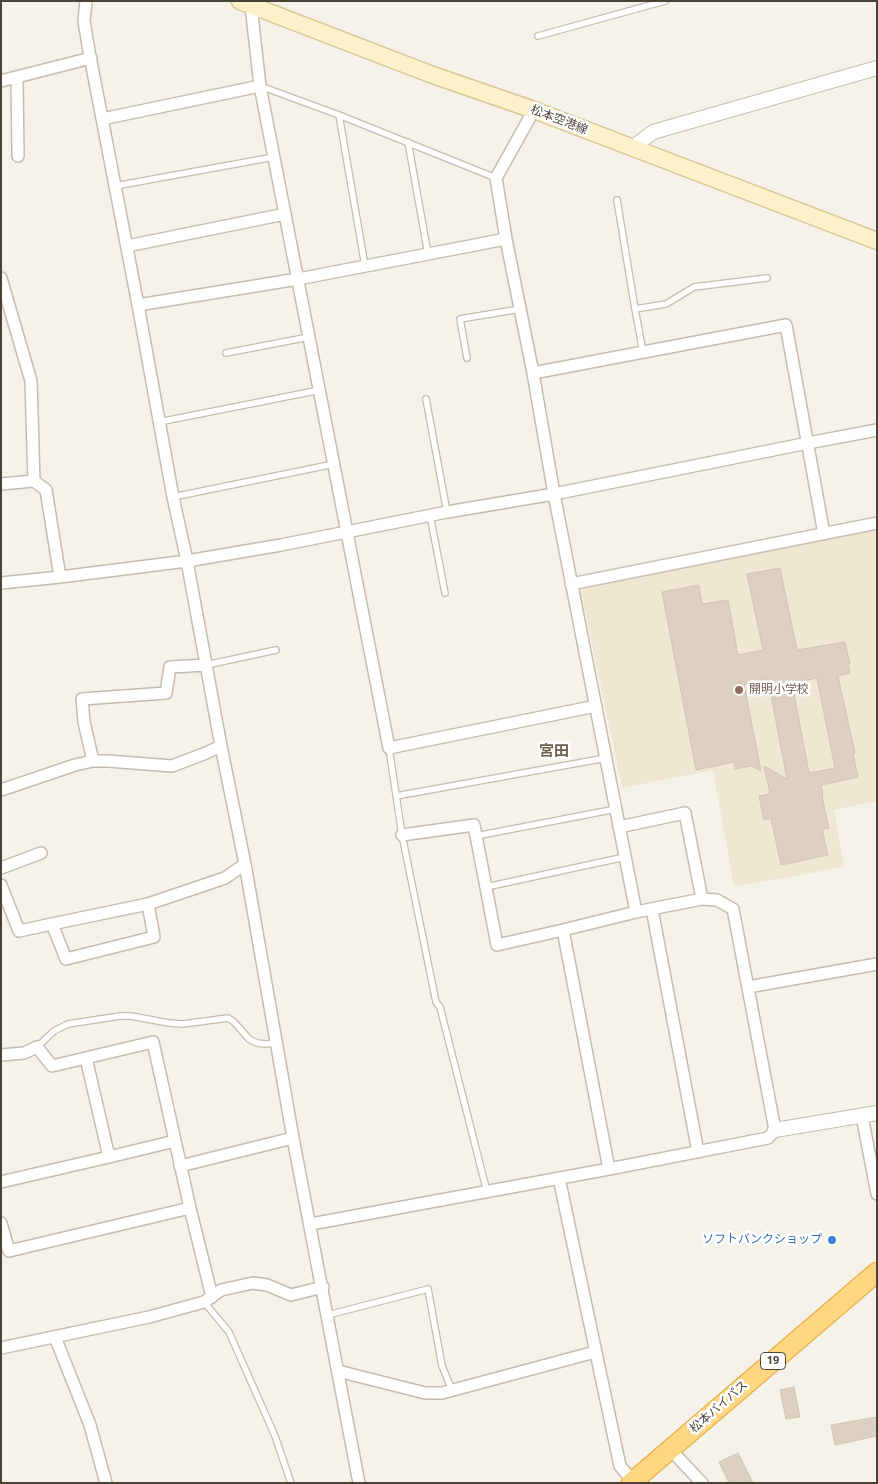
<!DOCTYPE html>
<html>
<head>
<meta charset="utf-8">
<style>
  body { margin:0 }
  #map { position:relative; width:878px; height:1484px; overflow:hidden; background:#f5f2e9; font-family:"Noto Sans",sans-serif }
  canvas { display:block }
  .frame { position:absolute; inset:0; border:2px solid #4a4237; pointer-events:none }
</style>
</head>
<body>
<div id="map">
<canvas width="878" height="1484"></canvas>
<div class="frame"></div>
</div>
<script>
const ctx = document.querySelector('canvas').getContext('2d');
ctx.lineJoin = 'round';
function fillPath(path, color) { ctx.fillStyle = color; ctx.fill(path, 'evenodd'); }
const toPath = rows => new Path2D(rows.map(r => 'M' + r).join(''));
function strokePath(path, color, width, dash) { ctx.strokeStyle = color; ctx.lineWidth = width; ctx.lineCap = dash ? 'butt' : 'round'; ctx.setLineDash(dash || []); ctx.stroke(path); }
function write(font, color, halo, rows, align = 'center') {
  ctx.font = font + ' "Noto Sans","Noto Sans JP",sans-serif'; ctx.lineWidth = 5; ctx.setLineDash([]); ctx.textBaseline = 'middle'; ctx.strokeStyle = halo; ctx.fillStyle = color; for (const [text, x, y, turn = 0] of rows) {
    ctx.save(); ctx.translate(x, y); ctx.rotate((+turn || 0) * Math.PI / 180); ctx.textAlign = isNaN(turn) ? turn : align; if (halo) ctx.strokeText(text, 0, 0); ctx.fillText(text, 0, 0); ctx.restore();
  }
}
const education = toPath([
  [877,527,877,801,834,810,844,867,734,887,713,770,622,788,585,610,582,610,577,586]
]);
const building = toPath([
  [780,568,797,650,845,642,850,664,848,664,850,673,838,676,855,753,853,754,858,777,821,785,823,795,822,796,829,828,822,829,828,855,781,865,771,818,764,820,759,796,770,794,764,766,787,779,768,679,744,684,761,771,751,766,735,769,734,762,696,770,662,592,699,585,702,604,728,600,738,655,763,650,747,574,780,568],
  [817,678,835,768,809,773,792,683,817,678],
  [794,1387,800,1417,786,1419,780,1390,794,1387],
  [877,1417,877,1436,835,1445,831,1425,877,1417],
  [738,1453,753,1483,729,1483,719,1462,738,1453]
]);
const service = toPath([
  [538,36,665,1],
  [260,86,339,115,496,178],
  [339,115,365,266],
  [408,142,428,254],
  [115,186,274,157],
  [617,200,635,309],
  [643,352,635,309,666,304,694,287,767,278],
  [226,353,309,337],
  [467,358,460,319,520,309],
  [426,399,447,512],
  [159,422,320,390],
  [173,497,334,464],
  [430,515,445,593],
  [206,665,276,650],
  [389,748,402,835,436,1002,440,1007,487,1192],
  [396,796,606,758],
  [476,836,616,809],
  [486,887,625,857],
  [37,1047,54,1031,68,1024,120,1016,131,1016,169,1023,183,1024,228,1018,234,1022,249,1039,257,1043,265,1044,277,1043],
  [204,1302,229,1332,275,1436,291,1483],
  [328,1315,428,1289,442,1366,452,1390]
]);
const minor = toPath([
  [86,1,84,21,89,51,138,305,173,497,187,561,221,746,245,864,293,1138,359,1483],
  [251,6,260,86,389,748,596,706],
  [17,77,18,156],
  [1,81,91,58],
  [534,110,496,178,506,239,533,373,554,494,636,912],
  [102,119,260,86],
  [127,246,285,214],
  [1,278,5,292],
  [1,293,5,292,31,381,34,481,46,490,60,577],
  [138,305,298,279,506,239],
  [533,373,786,325,824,534],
  [1,484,34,481],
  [1,583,60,577,187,561,281,545,447,512,554,494,808,443,877,430],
  [571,584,877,523],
  [93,761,84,722,82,699,166,693,170,667,206,665],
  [1,790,75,765,93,761,108,761,172,766,206,753,221,746],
  [619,827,685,813,702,899],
  [402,835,474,825,497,945,563,930],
  [1,868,41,853],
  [1,885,19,931,52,924,66,959,154,937,148,904,225,878,245,864],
  [652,909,698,1152],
  [52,924,148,904],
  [748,987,877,964],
  [1,1055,24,1053,37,1047,52,1066,153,1042,190,1208,212,1297],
  [862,1116,877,1194],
  [109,1157,175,1141],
  [180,1166,293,1138],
  [559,1178,620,1466,633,1481],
  [1,1182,109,1157,86,1058],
  [1,1223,9,1251,190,1208],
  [311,1224,609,1169,768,1138,775,1130,733,909,717,900,702,899,636,912,563,930,609,1169],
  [55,1337,90,1425,106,1483],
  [1,1348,149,1317,204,1302,221,1290,253,1283,267,1285,291,1295,323,1287],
  [338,1371,425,1393,442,1393,595,1352],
  [670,1449,702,1483]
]);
const tertiary = toPath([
  [632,148,653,132,877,68],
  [775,1130,877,1113]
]);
const secondary = toPath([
  [240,1,430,74,534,110,877,241]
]);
const trunk = toPath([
  [631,1483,877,1272]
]);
const markers = [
  [739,690,5,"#8d6e63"],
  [832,1240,5,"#3f7fe0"]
];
const shields = [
  [773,1361,25]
];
const shieldNames = [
  ["19",773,1361]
];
const streetNames = [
  ["松本空港線",559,120,21],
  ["松本バイパス",719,1407,-41]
];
const educationNames = [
  ["開明小学校",749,690]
];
const shopNames = [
  ["ソフトバンクショップ",822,1240]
];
const quarterNames = [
  ["宮田",554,752]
];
fillPath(education, '#efe7d2');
fillPath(building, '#dbd0c1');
strokePath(building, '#d3c5b0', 1);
strokePath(service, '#c5bcae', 8);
strokePath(minor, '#c5bcae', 14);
strokePath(tertiary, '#c5bcae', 16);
strokePath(secondary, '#d8c696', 19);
strokePath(trunk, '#e8a331', 21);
strokePath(service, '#fff', 5.5);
strokePath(minor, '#fff', 11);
strokePath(tertiary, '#fff', 14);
strokePath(secondary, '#fff1c9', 16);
strokePath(trunk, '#ffd681', 19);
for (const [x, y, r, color] of markers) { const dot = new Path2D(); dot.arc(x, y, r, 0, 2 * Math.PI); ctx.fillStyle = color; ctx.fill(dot); strokePath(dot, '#fff', 2); }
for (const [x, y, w] of shields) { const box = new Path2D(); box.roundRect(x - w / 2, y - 8.5, w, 17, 4); ctx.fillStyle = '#fff'; ctx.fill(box); strokePath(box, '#4a4237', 1); }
write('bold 11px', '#4a4237', null, shieldNames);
write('12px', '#4a4237', '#fff', streetNames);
write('12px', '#785e54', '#fff', educationNames, 'left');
write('12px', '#366cbe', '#fff', shopNames, 'right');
write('bold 15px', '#6d604d', '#fff', quarterNames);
</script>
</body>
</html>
